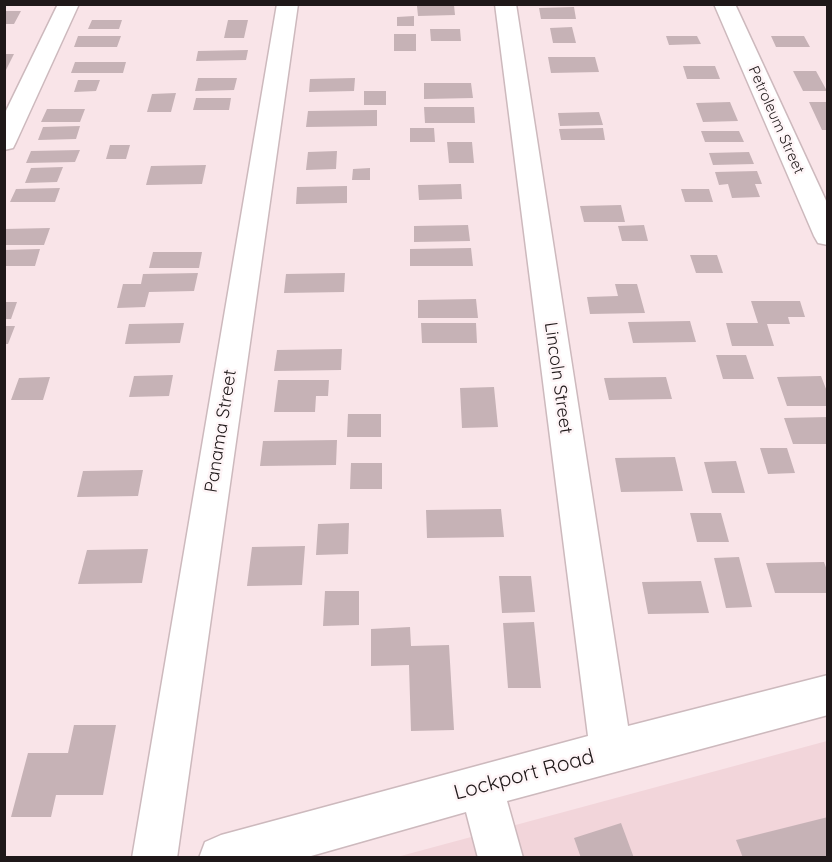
<!DOCTYPE html>
<html>
<head>
<meta charset="utf-8">
<style>
  body { margin:0 }
  #map { position:relative; width:832px; height:862px; overflow:hidden; background:#f9e4e8; font-family:Quicksand,sans-serif }
  canvas { display:block }
  .frame { position:absolute; inset:0; border:6px solid #1f1819; pointer-events:none }
</style>
</head>
<body>
<div id="map">
<canvas width="832" height="862"></canvas>
<div class="frame"></div>
</div>
<script>
const ctx = document.querySelector('canvas').getContext('2d');
ctx.lineJoin = 'round';
function fillPath(path, color) { ctx.fillStyle = color; ctx.fill(path, 'evenodd'); }
const toPath = rows => new Path2D(rows.map(r => 'M' + r).join(''));
function strokePath(path, color, width, dash) { ctx.strokeStyle = color; ctx.lineWidth = width; ctx.lineCap = dash ? 'butt' : 'round'; ctx.setLineDash(dash || []); ctx.stroke(path); }
function write(font, color, halo, rows, align = 'center') {
  ctx.font = font + ' Quicksand,sans-serif'; ctx.lineWidth = 5; ctx.setLineDash([]); ctx.textBaseline = 'middle'; ctx.strokeStyle = halo; ctx.fillStyle = color; for (const [text, x, y, turn = 0] of rows) {
    ctx.save(); ctx.translate(x, y); ctx.rotate((+turn || 0) * Math.PI / 180); ctx.textAlign = isNaN(turn) ? turn : align; if (halo) ctx.strokeText(text, 0, 0); ctx.fillText(text, 0, 0); ctx.restore();
  }
}
const built = toPath([
  [827,741,827,857,397,857]
]);
const building = toPath([
  [454,5,455,15,418,16,417,6],
  [574,7,576,19,541,19,539,8],
  [4,11,21,11,14,24,4,24],
  [414,16,414,26,397,26,397,17],
  [92,20,122,20,119,29,88,29],
  [228,20,248,20,244,38,224,38],
  [572,27,576,43,553,43,550,28],
  [430,29,460,29,461,41,431,41],
  [394,34,416,34,416,51,394,51],
  [78,36,121,36,117,47,74,47],
  [666,36,697,36,701,44,669,45],
  [771,36,804,36,810,47,776,47],
  [248,50,246,60,196,61,198,51],
  [4,54,14,54,4,74],
  [548,57,595,57,599,72,551,73],
  [75,62,126,62,123,73,71,73],
  [683,66,715,66,720,79,687,79],
  [793,71,816,71,827,91,803,91],
  [198,78,237,78,234,90,195,91],
  [355,78,354,91,309,92,310,79],
  [78,80,100,80,96,91,74,92],
  [424,83,471,83,473,98,424,99],
  [364,91,386,91,386,105,364,105],
  [176,93,171,112,147,112,152,94],
  [196,98,231,98,229,110,193,110],
  [730,102,738,121,703,122,696,103],
  [809,102,828,102,828,130,822,130],
  [424,107,474,107,475,123,425,123],
  [47,109,85,109,80,122,41,122],
  [377,110,377,126,306,127,308,111],
  [599,112,603,125,560,126,558,113],
  [80,126,76,139,38,140,43,127],
  [410,128,434,128,435,142,410,142],
  [603,128,605,140,561,140,559,129],
  [701,131,739,131,744,142,705,142],
  [447,142,472,142,474,163,449,163],
  [110,145,130,145,126,159,106,159],
  [80,150,75,162,26,163,31,151],
  [337,151,336,169,306,170,308,152],
  [749,152,754,164,713,165,709,153],
  [206,165,202,184,146,185,151,166],
  [63,167,57,182,25,183,31,168],
  [370,168,370,180,352,180,353,169],
  [757,171,762,184,755,184,760,197,732,198,728,184,719,185,715,172],
  [461,184,462,199,419,200,418,185],
  [347,186,347,203,296,204,297,187],
  [60,188,55,202,10,202,16,189],
  [681,189,709,189,713,202,685,202],
  [621,205,625,222,584,222,580,206],
  [468,225,470,241,414,242,414,226],
  [644,225,648,241,622,241,618,226],
  [50,228,44,245,4,245,4,229],
  [471,248,473,266,410,266,410,249],
  [40,249,35,266,4,266,4,250],
  [153,252,202,252,199,268,149,268],
  [690,255,717,255,723,273,696,273],
  [198,273,194,291,149,292,145,307,117,308,123,284,141,284,143,274],
  [345,273,344,292,284,293,286,274],
  [615,284,637,284,645,313,590,314,587,297,618,296],
  [476,299,478,318,418,318,418,300],
  [751,301,800,301,805,317,788,317,790,324,767,324,774,346,732,346,726,323,758,323],
  [4,302,17,302,11,319,4,319],
  [690,321,696,342,633,343,628,322],
  [184,323,180,343,125,344,129,324],
  [421,323,476,323,477,343,422,343],
  [4,326,15,326,8,344,4,344],
  [342,349,341,370,274,371,277,350],
  [716,355,746,355,754,379,723,379],
  [173,375,169,396,129,397,134,376],
  [821,376,828,394,828,406,787,406,777,377],
  [50,377,43,400,11,400,19,378],
  [666,377,672,399,609,400,604,378],
  [278,380,329,380,328,396,316,396,315,412,274,412],
  [494,387,498,427,462,428,460,388],
  [348,414,381,414,381,437,347,437],
  [828,417,828,444,793,444,784,418],
  [337,440,336,465,260,466,263,441],
  [760,448,787,448,795,473,768,474],
  [675,457,683,491,621,492,615,458],
  [736,461,745,493,712,493,704,462],
  [351,463,382,463,382,489,350,489],
  [143,470,138,496,77,497,83,471],
  [501,509,504,537,427,538,426,510],
  [690,513,721,513,729,542,697,542],
  [349,523,348,554,316,555,318,524],
  [305,546,302,585,247,586,252,547],
  [148,549,142,583,78,584,87,550],
  [739,557,752,607,726,608,714,558],
  [824,562,828,573,828,593,775,593,766,563],
  [499,576,531,576,535,612,502,613],
  [701,581,709,613,648,614,642,582],
  [325,591,359,591,359,625,323,626],
  [534,622,541,688,508,688,503,623],
  [410,627,411,646,449,645,454,730,411,731,409,665,371,666,371,629],
  [74,725,116,725,103,795,56,795,51,817,11,817,28,753,68,753],
  [828,817,828,858,743,858,736,840],
  [621,823,634,858,581,858,574,838]
]);
const minor = toPath([
  [58,4,79,4,16,142,13,148,4,150,4,115,58,4],
  [277,4,298,4,177,858,132,858,277,4],
  [495,4,516,4,628,726,828,675,828,715,507,801,523,858,478,858,466,812,304,858,199,858,205,842,221,835,588,736,495,4],
  [714,4,735,4,828,205,828,245,818,243,814,236,714,4]
]);
const farStreetnames = [
  ["Petroleum Street",776,120,66]
];
const streetNames = [
  ["Lincoln Street",558,378,82],
  ["Panama Street",221,431,-81]
];
const nearStreetnames = [
  ["Lockport Road",524,775,-15]
];
fillPath(built, '#f2d5da');
fillPath(building, '#c6b2b6');
strokePath(minor, '#cdb9bd', 3);
fillPath(minor, '#fff');
write('15px', '#1f1819', '#fef5f7', farStreetnames);
write('18px', '#1f1819', '#fef5f7', streetNames);
write('21px', '#1f1819', '#fef5f7', nearStreetnames);
</script>
</body>
</html>
